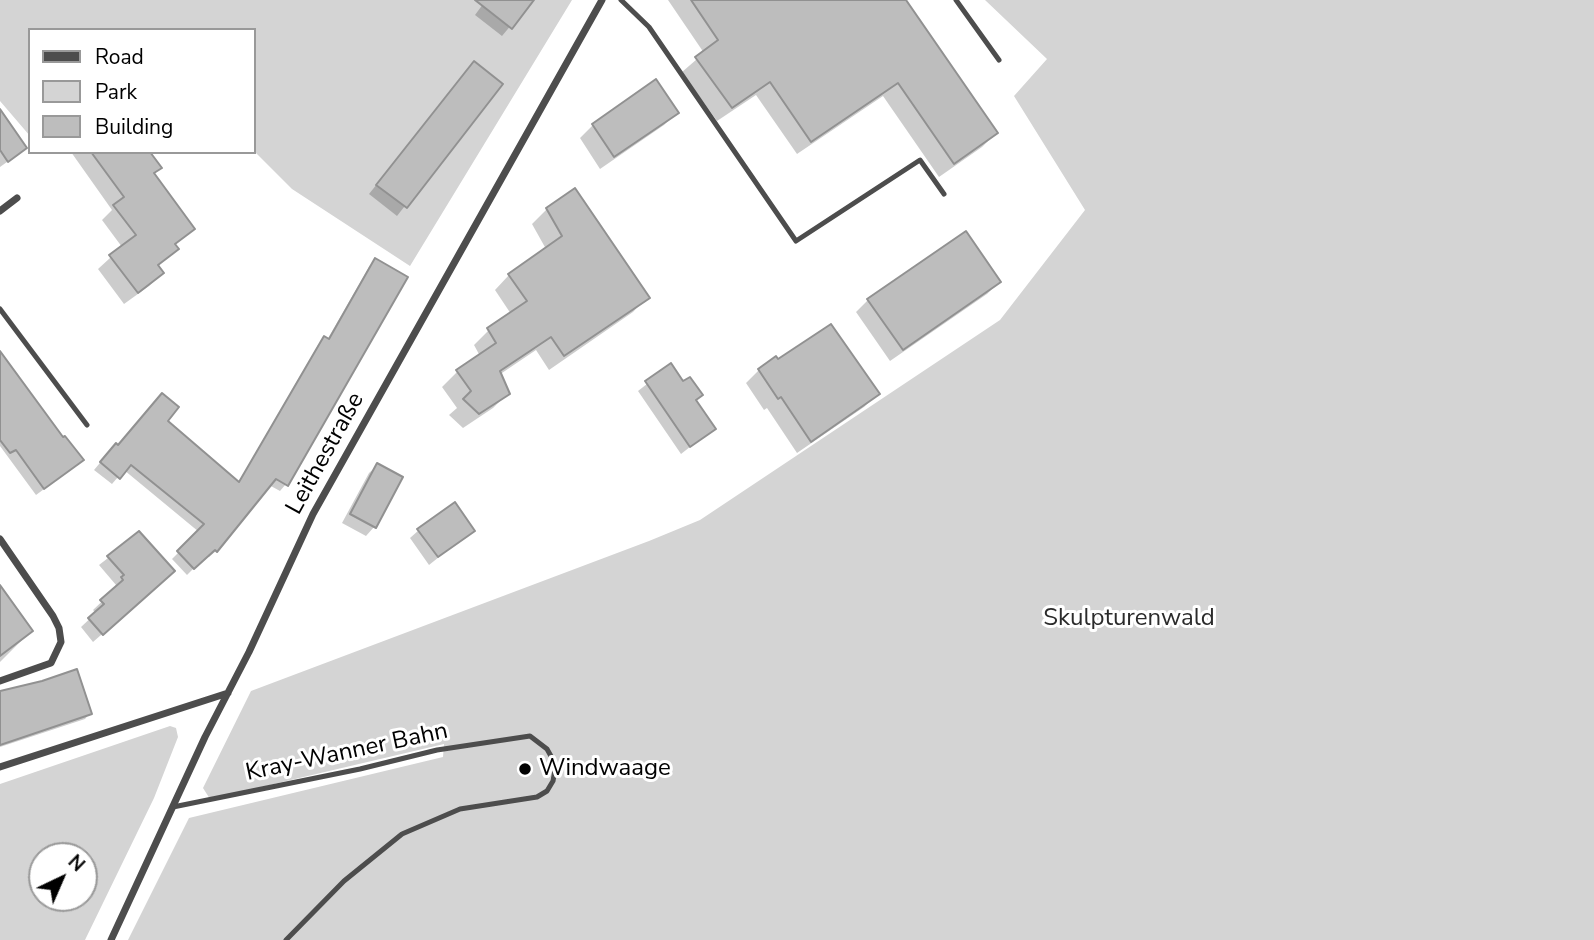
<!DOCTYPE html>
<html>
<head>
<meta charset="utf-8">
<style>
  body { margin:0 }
  #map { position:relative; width:1594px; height:940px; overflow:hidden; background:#fff; font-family:"Nunito Sans",sans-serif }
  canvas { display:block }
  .legend { position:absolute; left:28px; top:28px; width:228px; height:126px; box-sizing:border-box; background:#fff; border:2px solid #999; margin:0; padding:9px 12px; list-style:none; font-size:21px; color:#000 }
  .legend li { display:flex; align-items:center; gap:14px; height:35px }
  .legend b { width:35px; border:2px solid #999 }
  .north { position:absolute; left:28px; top:842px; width:70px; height:70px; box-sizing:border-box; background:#fff; border:2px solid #999; border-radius:50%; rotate:44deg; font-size:19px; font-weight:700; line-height:28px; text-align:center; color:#000 }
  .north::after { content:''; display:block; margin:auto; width:24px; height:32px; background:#000; clip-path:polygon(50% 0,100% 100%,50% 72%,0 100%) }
</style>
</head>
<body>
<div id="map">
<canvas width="1594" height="940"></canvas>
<ul class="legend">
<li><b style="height:9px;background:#4d4d4d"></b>Road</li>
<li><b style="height:19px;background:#d4d4d4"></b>Park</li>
<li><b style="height:19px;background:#bdbdbd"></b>Building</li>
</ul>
<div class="north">N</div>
</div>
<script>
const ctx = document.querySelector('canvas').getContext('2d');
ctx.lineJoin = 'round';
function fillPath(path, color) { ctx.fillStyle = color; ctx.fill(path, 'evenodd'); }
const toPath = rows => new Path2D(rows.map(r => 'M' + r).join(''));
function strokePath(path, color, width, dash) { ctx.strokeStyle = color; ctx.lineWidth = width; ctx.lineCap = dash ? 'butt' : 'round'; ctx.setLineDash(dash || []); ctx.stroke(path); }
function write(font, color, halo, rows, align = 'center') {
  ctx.font = font + ' "Nunito Sans",sans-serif'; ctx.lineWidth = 6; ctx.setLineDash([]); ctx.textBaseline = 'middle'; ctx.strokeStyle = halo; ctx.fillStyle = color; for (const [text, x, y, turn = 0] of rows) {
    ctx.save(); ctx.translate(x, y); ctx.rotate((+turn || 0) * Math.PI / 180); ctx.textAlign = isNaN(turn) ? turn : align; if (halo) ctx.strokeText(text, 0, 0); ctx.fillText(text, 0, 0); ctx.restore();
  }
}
const green = toPath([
  [0,0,572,0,410,266,292,189,254,151,254,30,30,30,30,136,0,101],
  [985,0,1594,0,1594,940,128,940,189,818,443,757,444,744,210,799,203,788,251,691,649,541,700,520,1000,320,1085,210,1014,96,1047,59],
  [170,726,176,728,178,737,154,798,85,940,0,940,0,784],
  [42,856,84,856,84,898,42,898]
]);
const shadow = toPath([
  [486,0,532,0,502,36,475,15],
  [668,0,904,0,996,133,982,147,939,177,883,96,797,154,756,95,717,121,682,72,704,53],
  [474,63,501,84,397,216,369,194],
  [0,112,21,152,0,167],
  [677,112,664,125,600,169,580,138,593,125],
  [71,152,148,152,159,168,152,175,193,228,174,246,177,249,157,267,162,273,149,286,124,304,98,269,122,247,102,220,112,210],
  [547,209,647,297,633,312,549,370,536,350,499,375,508,393,493,408,463,428,449,415,457,408,442,387,457,372,480,356,474,345,489,330,511,314,495,290,509,275,546,249,532,224],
  [376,260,286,484,280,491,269,485,216,551,209,557,207,555,187,575,172,559,199,532,124,470,112,484,94,470,109,452,165,421,238,483,318,345,324,339,327,340,369,267],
  [999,282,987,294,890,361,856,312,868,300],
  [0,354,74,467,36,495,0,446],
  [670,366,714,428,681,454,638,391],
  [759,370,877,394,864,407,797,453,767,408,764,410,746,383],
  [378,465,401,477,374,527,366,536,342,523,369,473],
  [419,530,473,530,429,565,410,538],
  [139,534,164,580,93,642,81,627,96,613,93,610,115,589,116,585,99,565],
  [0,589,31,631,0,662],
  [0,697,90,713,85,719,0,747]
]);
const building = toPath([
  [475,0,534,0,512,29,475,0],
  [691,0,906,0,998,133,954,164,898,83,811,142,770,82,732,108,695,57,718,40,691,0],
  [474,61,503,84,407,208,376,185,474,61],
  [656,79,679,113,614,157,592,124,656,79],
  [0,109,27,148,8,162,0,150,0,109],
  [91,152,150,152,162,168,154,173,195,229,175,244,179,249,158,265,164,273,138,293,109,255,136,235,113,205,124,197,91,152],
  [575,188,650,298,564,356,551,337,500,371,510,394,479,414,463,399,471,391,456,370,496,343,487,328,527,301,508,274,562,236,546,208,575,188],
  [966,231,1001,282,903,350,867,299,966,231],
  [375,258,408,277,288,486,276,479,217,552,215,550,194,569,177,551,204,524,131,465,120,479,100,462,116,443,118,445,162,393,179,407,168,421,239,482,324,336,329,339,375,258],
  [831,324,880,394,811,442,781,397,778,399,758,369,776,356,778,359,831,324],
  [0,351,63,437,65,436,84,460,44,489,16,450,10,453,0,440,0,351],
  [671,363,683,381,690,377,703,395,696,400,716,429,690,447,645,381,671,363],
  [377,463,403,477,376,528,350,514,377,463],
  [455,502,475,531,438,557,417,529,455,502],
  [139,531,175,571,103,635,88,618,104,604,100,600,123,580,121,577,124,575,107,556,139,531],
  [0,585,33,631,0,656,0,585],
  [77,669,92,714,0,745,0,691,42,681,77,669]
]);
const lane = toPath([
  [621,0,649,27,796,241,920,160,944,194],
  [956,0,999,60],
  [0,309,87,425],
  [173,807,360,769,437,750,530,736,547,749,552,758,555,770,553,781,547,791,537,797,460,809,402,834,344,881,286,940]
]);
const street = toPath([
  [0,211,17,198],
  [0,539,53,616,59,628,61,642,51,663,0,681],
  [0,767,228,693],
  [111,940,205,737,249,652,313,514,602,0]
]);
const markers = [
  [525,769,7,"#000"]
];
const streetNames = [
  ["Leithestraße",326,454,-61],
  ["Kray-Wanner Bahn",347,753,-12]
];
const parkNames = [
  ["Skulpturenwald",1129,619]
];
const poiNames = [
  ["Windwaage",539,769]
];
fillPath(green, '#d4d4d4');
fillPath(shadow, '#0003');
fillPath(building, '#bdbdbd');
strokePath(building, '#919191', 2);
strokePath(lane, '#4d4d4d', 5);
strokePath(street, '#4d4d4d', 7);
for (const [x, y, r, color] of markers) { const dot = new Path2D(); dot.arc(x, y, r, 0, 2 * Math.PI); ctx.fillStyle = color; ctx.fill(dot); strokePath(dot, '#fff', 2.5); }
write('24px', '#000', '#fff', streetNames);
write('24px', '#2b2b2b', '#fff', parkNames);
write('24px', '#000', '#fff', poiNames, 'left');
</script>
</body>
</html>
